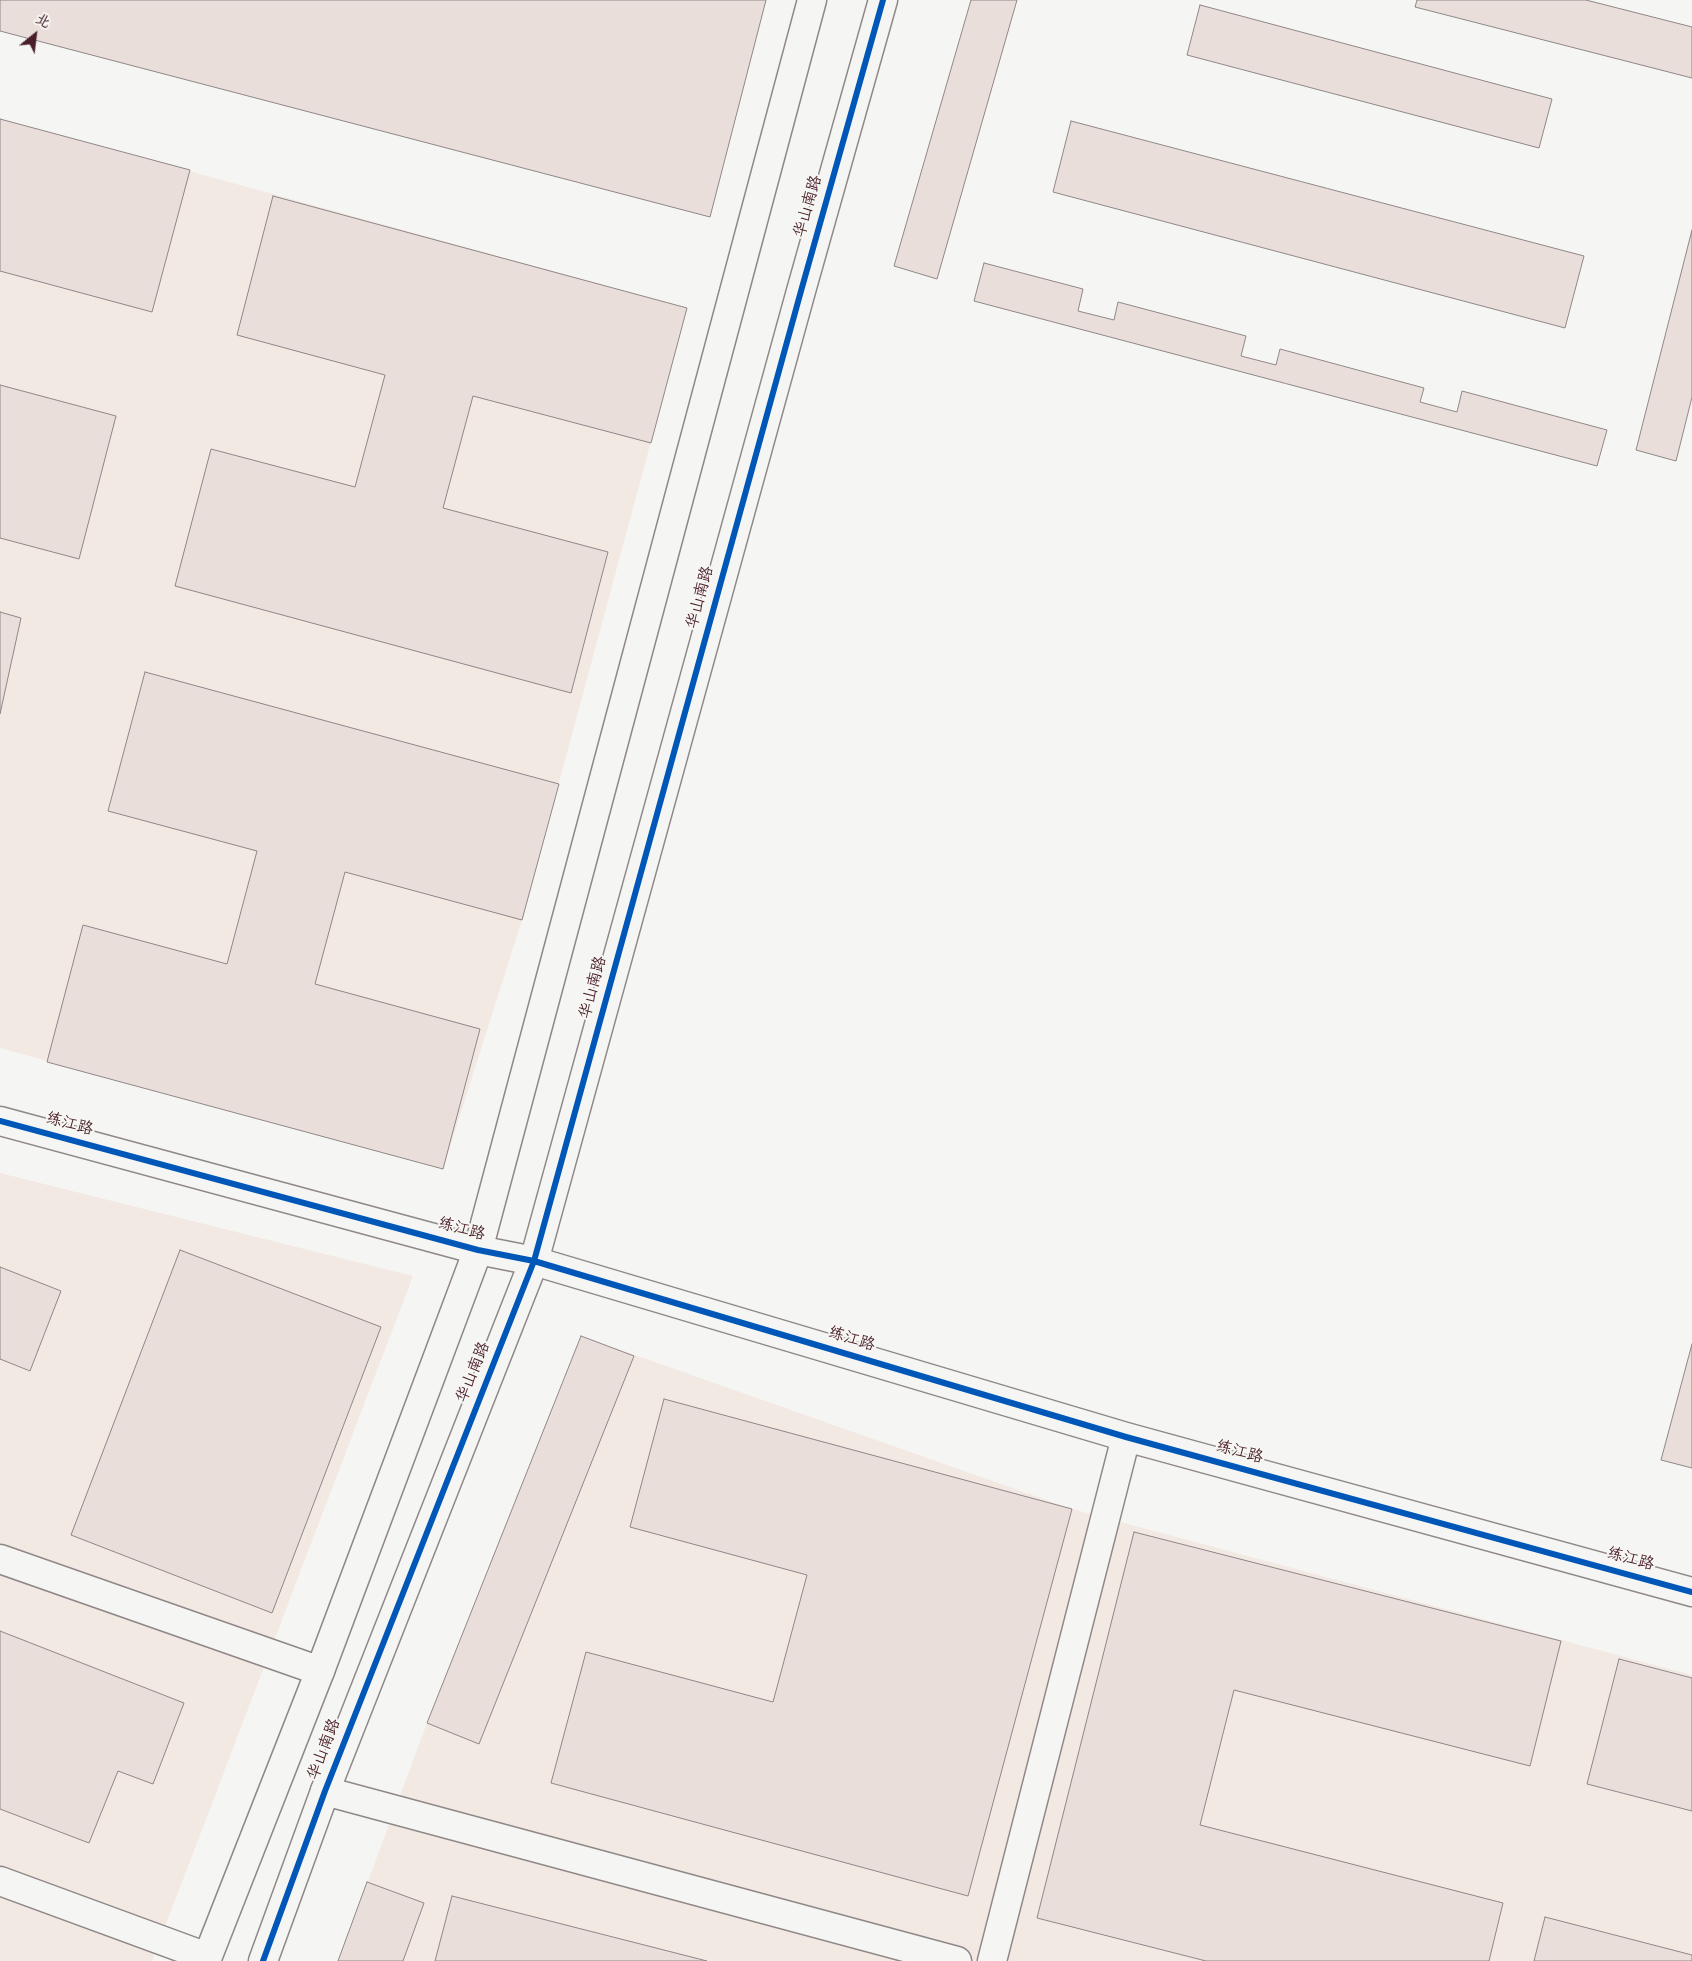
<!DOCTYPE html>
<html>
<head>
<meta charset="utf-8">
<style>
  body { margin:0 }
  #map { position:relative; width:1692px; height:1961px; overflow:hidden; background:#f5f5f3; font-family:Dekko,"LXGW WenKai TC",sans-serif }
  canvas { display:block }
  .north { position:absolute; left:10px; top:10px; width:50px; height:50px; -webkit-text-stroke:4px #f6f6f2; paint-order:stroke; rotate:29deg; font-size:14px; font-weight:700; line-height:20px; text-align:center; color:#4a1f2b }
  .north::after { content:''; display:block; margin:auto; width:18px; height:22px; background:#4a1f2b; clip-path:polygon(50% 0,100% 100%,50% 72%,0 100%) }
</style>
</head>
<body>
<div id="map">
<canvas width="1692" height="1961"></canvas>
<div class="north">北</div>
</div>
<script>
const ctx = document.querySelector('canvas').getContext('2d');
ctx.lineJoin = 'round';
function fillPath(path, color) { ctx.fillStyle = color; ctx.fill(path, 'evenodd'); }
const toPath = rows => new Path2D(rows.map(r => 'M' + r).join(''));
function strokePath(path, color, width, dash) { ctx.strokeStyle = color; ctx.lineWidth = width; ctx.lineCap = dash ? 'butt' : 'round'; ctx.setLineDash(dash || []); ctx.stroke(path); }
function write(font, color, halo, rows, align = 'center') {
  ctx.font = font + ' Dekko,"LXGW WenKai TC",sans-serif'; ctx.lineWidth = 4; ctx.setLineDash([]); ctx.textBaseline = 'middle'; ctx.strokeStyle = halo; ctx.fillStyle = color; for (const [text, x, y, turn = 0] of rows) {
    ctx.save(); ctx.translate(x, y); ctx.rotate((+turn || 0) * Math.PI / 180); ctx.textAlign = isNaN(turn) ? turn : align; if (halo) ctx.strokeText(text, 0, 0); ctx.fillText(text, 0, 0); ctx.restore();
  }
}
const built = toPath([
  [0,119,687,308,522,920,443,1169,0,1048],
  [0,1173,413,1276,152,1961,0,1961],
  [581,1336,1072,1509,1692,1675,1692,1961,338,1961,427,1723]
]);
const building = toPath([
  [0,0,766,0,710,217,0,31,0,0],
  [971,0,1017,0,937,279,894,266,971,0],
  [1417,0,1586,0,1692,27,1692,78,1415,7,1417,0],
  [1200,5,1552,99,1539,148,1187,55,1200,5],
  [0,119,190,170,152,312,0,271,0,119],
  [1071,121,1584,256,1565,328,1053,192,1071,121],
  [273,196,687,308,651,443,473,396,443,508,608,552,571,693,175,586,211,449,355,487,385,375,237,335,273,196],
  [1692,230,1692,397,1676,461,1636,450,1692,230],
  [984,263,1083,289,1078,311,1114,320,1118,302,1246,336,1241,356,1276,365,1280,349,1424,388,1420,402,1457,412,1462,391,1607,430,1597,466,974,301,984,263],
  [0,385,116,416,79,559,0,538,0,385],
  [0,612,21,618,0,714,0,612],
  [145,672,559,784,522,920,345,872,315,984,480,1029,443,1169,47,1062,83,925,227,964,257,851,108,811,145,672],
  [180,1250,381,1327,272,1613,71,1535,180,1250],
  [0,1267,61,1291,30,1371,0,1359,0,1267],
  [581,1336,634,1356,479,1744,427,1723,581,1336],
  [1692,1344,1692,1468,1661,1460,1692,1344],
  [664,1399,1072,1509,968,1896,551,1783,586,1652,773,1702,807,1575,630,1527,664,1399],
  [1134,1532,1561,1641,1530,1766,1234,1690,1200,1825,1503,1903,1489,1961,1206,1961,1037,1918,1134,1532],
  [0,1631,184,1703,153,1784,118,1771,89,1843,0,1809,0,1631],
  [1619,1659,1692,1678,1692,1811,1587,1784,1619,1659],
  [367,1882,424,1903,403,1961,338,1961,367,1882],
  [452,1896,707,1961,435,1961,452,1896],
  [1545,1917,1692,1955,1692,1961,1534,1961,1545,1917]
]);
const street = toPath([
  [0,1121,478,1250,534,1261,1126,1437,1692,1592],
  [0,1559,320,1671],
  [325,1791,957,1961],
  [0,1881,207,1957],
  [992,1961,1126,1437]
]);
const secondary = toPath([
  [206,1961,320,1671,478,1250,812,0],
  [263,1961,325,1791,534,1261,801,291,883,0]
]);
const cycleway = toPath([
  [0,1121,478,1250,534,1261,1126,1437,1692,1592],
  [263,1961,325,1791,534,1261,801,291,883,0]
]);
const streetNames = [
  ["华山南路",810,207,-74],
  ["华山南路",702,598,-75],
  ["华山南路",595,988,-75],
  ["练江路",69,1126,15],
  ["练江路",461,1231,15],
  ["练江路",851,1341,17],
  ["华山南路",475,1373,-68],
  ["练江路",1239,1454,15],
  ["练江路",1630,1561,15],
  ["华山南路",326,1750,-69]
];
fillPath(built, '#f3e9e3');
fillPath(building, '#e9deda');
strokePath(building, '#8f8788', 1);
strokePath(street, '#8f8788', 31);
strokePath(secondary, '#8f8788', 31);
strokePath(street, '#f5f5f3', 28);
strokePath(secondary, '#f5f5f3', 28);
strokePath(cycleway, '#0057b8', 6);
write('16px', '#4a1f2b', '#f6f6f2', streetNames);
</script>
</body>
</html>
